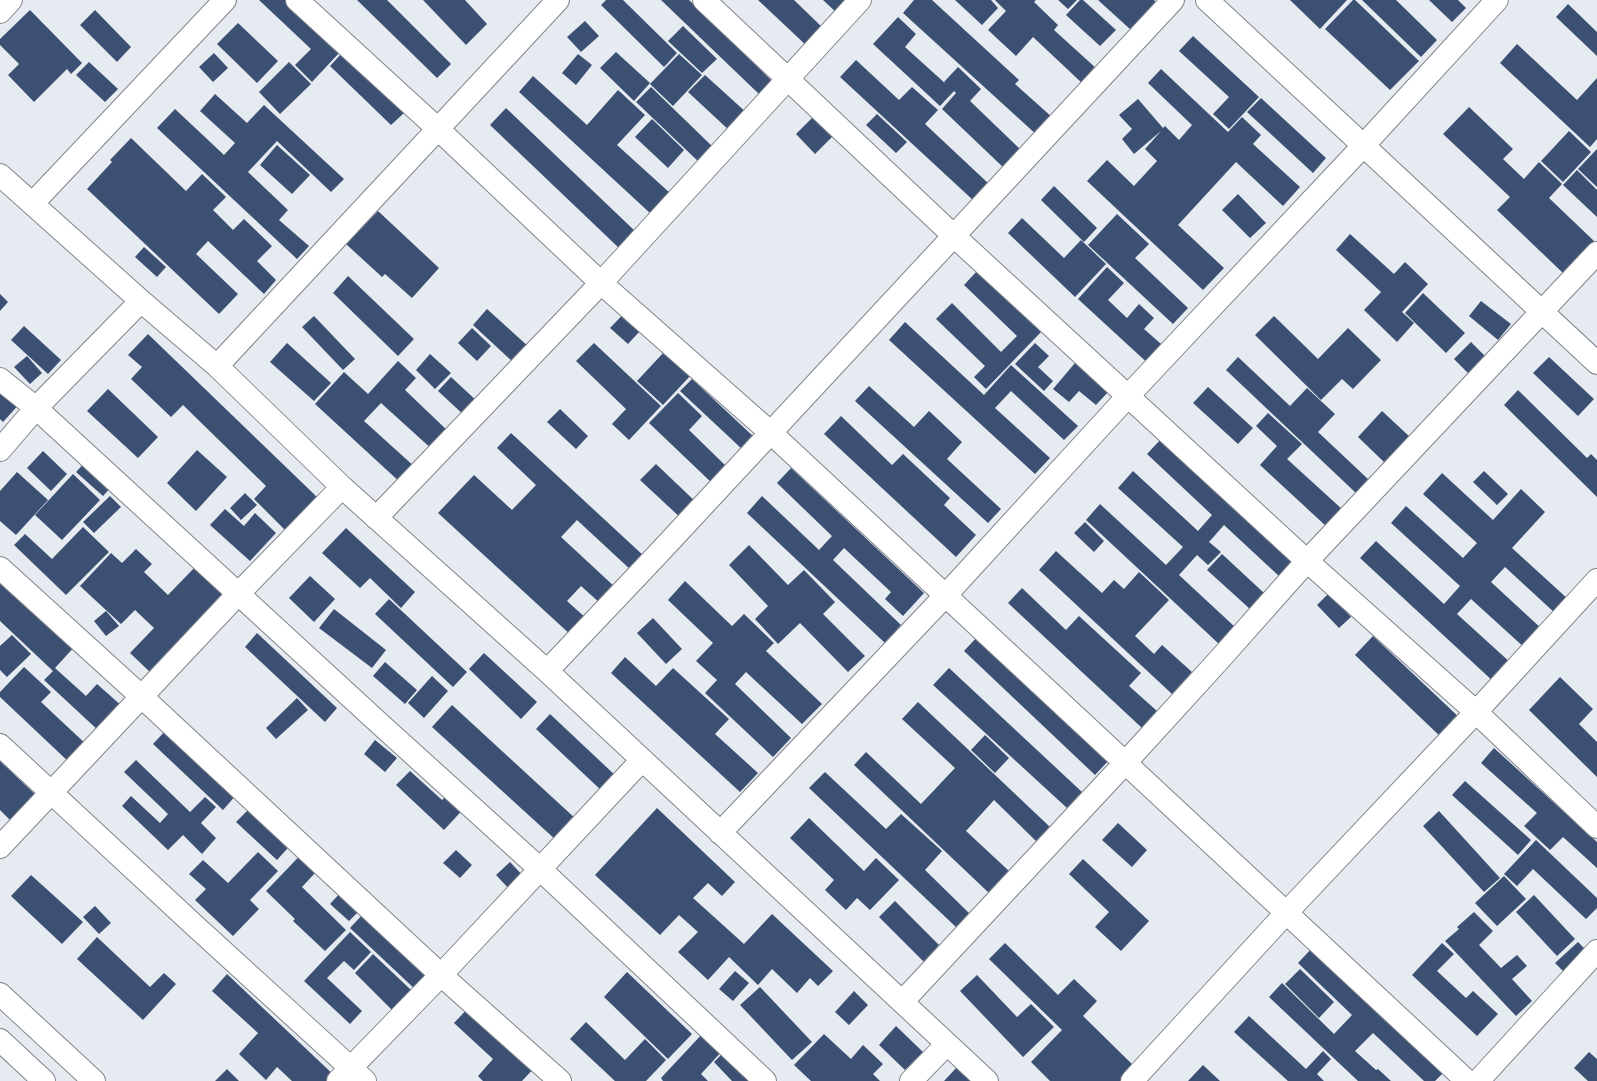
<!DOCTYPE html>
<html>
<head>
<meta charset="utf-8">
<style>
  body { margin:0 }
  canvas { display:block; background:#e6eaf1 }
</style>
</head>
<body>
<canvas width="1597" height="1081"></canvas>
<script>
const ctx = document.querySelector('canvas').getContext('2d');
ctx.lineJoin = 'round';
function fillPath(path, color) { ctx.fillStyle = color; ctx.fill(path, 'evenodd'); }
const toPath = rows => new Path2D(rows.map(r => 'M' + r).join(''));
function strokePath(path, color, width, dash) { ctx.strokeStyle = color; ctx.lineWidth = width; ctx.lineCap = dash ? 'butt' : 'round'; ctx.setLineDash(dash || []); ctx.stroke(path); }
const building = toPath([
  [259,0,285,0,340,52,312,82,295,65,311,49],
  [357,0,387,0,451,64,437,78],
  [423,0,465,0,487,24,466,45],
  [606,0,623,0,677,53,664,67,601,5],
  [661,0,689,0,773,82,760,95],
  [758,0,794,0,824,29,808,47],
  [823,0,850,0,837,13],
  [914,0,932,0,1019,80,1015,84,1053,118,1038,136,903,13],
  [955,0,991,0,998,8,982,25],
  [995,0,1036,0,1034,2,1058,25,1054,30,1097,69,1083,84,1033,37,1016,56,988,30,1006,11],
  [1058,0,1077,0,1068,9],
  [1080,0,1083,0,1116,30,1100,46,1066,15],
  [1098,0,1154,0,1156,2,1131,30],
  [1290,0,1347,0,1320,29],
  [1353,0,1355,0,1419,61,1390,90,1325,29],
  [1362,0,1396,0,1437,40,1421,57],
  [1429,0,1458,0,1466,8,1452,22],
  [1568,4,1597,32,1597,56,1556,17],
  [30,10,82,63,71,74,67,69,34,102,8,75,19,64,0,45,0,39],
  [95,10,131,47,117,62,80,25],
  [898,17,916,34,905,47,947,85,944,82,958,67,981,89,970,101,1022,151,1005,169,942,109,956,93,954,91,940,106,873,44],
  [585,21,599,36,581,52,567,37],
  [238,23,278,61,257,83,217,44],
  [683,26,717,59,702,73,668,41],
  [1193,36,1259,97,1229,129,1213,114,1229,97,1179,51],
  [1517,44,1577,100,1597,78,1597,139,1590,147,1500,63],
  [616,52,650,83,634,101,600,68],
  [214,53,228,68,213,82,199,67],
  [342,53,404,113,391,125,330,66],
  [578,54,592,65,576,85,562,73],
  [679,54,702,75,673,106,650,84],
  [856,60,899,100,912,87,938,110,925,124,989,184,974,201,840,77],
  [89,62,118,89,105,102,76,75],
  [289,62,311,84,280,114,259,92],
  [1161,69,1228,132,1242,117,1261,135,1253,144,1300,187,1283,206,1236,162,1178,225,1224,268,1203,290,1087,181,1107,160,1134,186,1157,161,1145,149,1161,131,1134,154,1122,139,1132,129,1119,115,1138,99,1163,128,1165,126,1179,140,1192,125,1148,83],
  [705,75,748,114,731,132,688,92],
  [533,76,587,125,618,90,645,115,617,145,670,193,651,214,519,92],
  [651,87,715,149,701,164,636,102],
  [215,94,247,123,264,105,344,179,331,192,277,141,248,172,288,210,279,220,309,246,297,259,157,128,175,109,224,155,235,143,200,111],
  [1261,98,1326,158,1313,173,1247,112],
  [1469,107,1513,149,1503,159,1524,179,1539,162,1562,184,1549,198,1594,241,1563,273,1497,210,1510,197,1443,134],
  [506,108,636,232,620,249,490,125],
  [817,113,836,133,815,154,796,134],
  [877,114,907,142,896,153,866,125],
  [652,119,684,150,668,168,635,137],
  [1569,131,1591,152,1563,182,1541,161],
  [131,138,186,191,202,174,226,197,213,210,233,230,244,219,272,246,257,261,276,280,264,294,208,241,196,254,238,294,219,314,87,189,112,162,110,160],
  [277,145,310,175,292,194,260,165],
  [1597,149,1597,187,1578,169],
  [1577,170,1597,190,1597,217,1563,185],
  [1054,186,1097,228,1084,242,1041,200],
  [1238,194,1266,223,1250,238,1222,210],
  [378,211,439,268,412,298,385,274,382,277,346,244],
  [1117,214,1149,244,1135,258,1188,308,1173,324,1088,245],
  [1022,218,1064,258,1081,240,1106,264,1075,297,1008,233],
  [1350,234,1394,274,1405,262,1428,284,1402,312,1414,323,1397,342,1364,310,1381,292,1336,250],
  [144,247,166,267,157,277,135,257],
  [1107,267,1124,283,1108,300,1127,318,1139,304,1154,318,1144,329,1169,351,1153,368,1078,299],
  [977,271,1041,332,986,389,974,377,985,366,936,319,952,303,1001,352,1017,336,964,285],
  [348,276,414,339,398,356,333,293],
  [1423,293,1465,333,1446,353,1405,313],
  [0,294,8,302,0,311],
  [1481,301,1511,324,1498,340,1469,316],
  [633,304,650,320,628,344,610,328],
  [487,309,530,348,515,364,473,325],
  [314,316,355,359,343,370,302,327],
  [1274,316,1318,359,1348,328,1381,360,1353,389,1342,379,1321,400,1255,335],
  [905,322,984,395,1011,365,1078,426,1064,440,1011,391,995,408,1050,458,1035,474,889,340],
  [24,326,61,360,48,374,11,340],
  [472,328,491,346,477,361,458,343],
  [148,334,317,497,285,530,254,499,266,486,183,405,171,417,131,379,142,367,128,355],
  [1471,342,1486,357,1469,374,1454,359],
  [287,343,331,383,314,401,270,362],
  [594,343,661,406,629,440,612,424,626,409,576,361],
  [1035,343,1049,356,1038,367,1053,381,1044,391,1015,364],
  [664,352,690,376,663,405,637,381],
  [430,354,451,373,435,389,416,370],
  [27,356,42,373,30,384,14,367],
  [1238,357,1290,406,1307,388,1335,414,1318,432,1369,480,1357,494,1226,370],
  [1549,357,1594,399,1578,416,1533,373],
  [398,361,416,378,405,390,450,433,434,451,381,403,364,421,416,468,402,484,315,404,344,372,368,394],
  [1075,363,1109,391,1096,405,1079,391,1069,402,1053,389],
  [451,377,479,403,466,417,438,391],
  [692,379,755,438,743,450,680,391],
  [0,380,23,400,3,422,0,419],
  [869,386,914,427,929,411,962,442,947,459,1001,509,988,523,855,401],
  [1208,387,1253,428,1238,444,1193,403],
  [108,389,158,437,138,458,87,411],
  [1518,390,1587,458,1591,454,1597,460,1597,497,1504,405],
  [678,393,702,416,689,430,728,468,713,484,649,423],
  [560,409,588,436,576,449,547,422],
  [1382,411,1410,437,1385,463,1358,437],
  [1268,413,1302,444,1287,459,1343,510,1327,527,1260,465,1277,446,1256,426],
  [841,416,892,465,903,454,950,498,944,505,976,535,956,557,824,434],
  [511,433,645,557,632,571,577,520,561,537,616,588,601,604,581,586,567,601,588,620,572,636,438,513,474,475,512,510,536,485,497,448],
  [1161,439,1294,561,1280,577,1224,525,1209,542,1221,552,1208,565,1197,555,1179,575,1235,627,1219,644,1086,520,1100,504,1166,565,1183,547,1118,488,1133,471,1198,531,1212,515,1147,454],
  [197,450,227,477,196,511,167,483],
  [43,451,67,474,51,491,27,468],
  [88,459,115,483,103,496,76,472],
  [656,464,698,504,683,520,640,480],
  [791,468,924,593,903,616,885,599,891,592,844,548,833,560,901,625,885,643,747,513,762,496,819,550,832,536,777,483],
  [1484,471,1508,494,1497,505,1473,482],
  [17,472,48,500,16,535,0,521,0,491],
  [1442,473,1493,520,1521,489,1545,512,1512,548,1569,600,1556,614,1505,567,1491,582,1543,630,1526,649,1471,599,1457,614,1512,664,1495,683,1360,558,1376,541,1444,604,1460,586,1391,523,1406,506,1463,558,1477,543,1423,494],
  [73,474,100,500,62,540,35,515],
  [245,493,257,505,241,520,230,508],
  [110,496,121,507,94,533,83,522],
  [225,509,244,526,255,513,276,533,250,561,210,525],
  [1085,522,1104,541,1094,552,1074,533],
  [83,527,109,552,66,595,14,545,25,534,52,559],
  [346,528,415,592,401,608,370,578,360,588,322,553],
  [749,545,788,585,804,570,835,602,823,614,865,656,848,672,800,623,778,644,755,619,768,606,729,565],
  [136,549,152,564,144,572,168,595,196,566,227,596,152,674,130,653,154,628,135,610,121,624,80,586,111,553,122,563],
  [1056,551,1102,593,1114,580,1124,589,1139,572,1169,600,1135,636,1154,654,1162,645,1192,672,1172,694,1039,570],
  [1222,554,1264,593,1250,609,1207,570],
  [0,572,77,644,55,668,86,696,97,684,123,707,100,732,44,680,53,671,0,621],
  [310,576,335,599,314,622,289,598],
  [685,581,732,626,744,614,774,643,766,651,822,704,802,724,746,672,735,684,791,738,773,757,705,693,717,680,696,661,713,643,668,600],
  [1022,588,1066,630,1079,616,1141,673,1129,686,1157,711,1142,728,1008,603],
  [1329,593,1351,617,1339,628,1317,605],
  [389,599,467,672,453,687,375,614],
  [334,609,386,650,372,668,319,628],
  [106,611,119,626,106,636,94,621],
  [653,618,682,649,666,664,637,633],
  [257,633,337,708,325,722,245,647],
  [12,635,31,654,7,677,0,670,0,646],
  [979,635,1110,759,1095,775,964,651],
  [1373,636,1462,720,1444,740,1355,655],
  [484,653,537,702,521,719,469,669],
  [625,657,656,686,673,668,729,719,715,734,758,773,740,792,611,673],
  [385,662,417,690,405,704,373,676],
  [24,667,51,692,41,702,88,746,71,764,0,697,0,692],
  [949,668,1082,792,1067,808,933,685],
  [432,676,448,691,424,718,408,703],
  [1560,677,1593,709,1579,724,1597,742,1597,777,1529,710],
  [297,698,308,710,276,739,266,728],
  [918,702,1050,827,1036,841,994,800,966,831,1009,871,989,893,854,765,866,752,921,804,955,768,902,719],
  [452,705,577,820,557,841,432,727],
  [550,714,617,777,603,792,536,729],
  [168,728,237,794,223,810,153,744],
  [985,735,1009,758,995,773,971,750],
  [375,740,397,758,385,772,364,754],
  [1494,748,1597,842,1597,868,1563,837,1550,850,1524,826,1537,813,1481,763],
  [136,760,190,812,205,797,216,807,201,823,216,838,202,854,183,835,168,850,122,806,131,796,160,823,168,814,124,772],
  [0,761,39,798,14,824,0,810],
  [410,771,442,800,452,790,468,804,444,830,396,785],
  [825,772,886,829,901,814,942,851,925,870,970,914,957,928,809,788],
  [1465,781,1531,840,1518,855,1452,795],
  [257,801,297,838,277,860,236,822],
  [657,808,735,882,722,896,708,883,693,898,744,944,772,914,833,971,818,986,810,978,797,993,772,969,758,985,729,957,708,980,678,952,698,932,679,915,660,935,595,875],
  [1439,811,1500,878,1484,892,1423,826],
  [809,818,864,871,876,858,899,880,870,910,857,898,846,910,825,890,834,880,790,838],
  [1118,823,1147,850,1132,867,1102,840],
  [1536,840,1597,898,1597,908,1586,919,1533,869,1517,886,1504,874],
  [312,843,343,873,329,887,315,873,302,887,346,930,325,951,293,921,295,919,266,891],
  [456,850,472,865,460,878,443,863],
  [258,852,278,871,250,900,259,909,233,936,195,900,206,889,189,874,203,860,228,883],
  [1083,859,1149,921,1121,951,1095,927,1109,912,1069,874],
  [510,862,526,879,512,892,496,875],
  [31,875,83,922,62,944,11,896],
  [1504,876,1526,899,1497,926,1475,903],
  [341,892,360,910,349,921,330,904],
  [1534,895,1575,939,1557,956,1516,912],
  [895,901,939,945,924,962,879,917],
  [95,906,111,923,99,934,83,917],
  [1474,912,1493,931,1479,945,1501,968,1517,955,1527,966,1512,979,1532,1001,1516,1016,1445,941,1459,929,1457,927],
  [364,913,432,977,418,992,350,928],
  [350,932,371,952,354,970,344,961,327,978,362,1011,350,1024,304,981],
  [97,937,150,987,164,973,176,984,143,1020,77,959],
  [1578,942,1590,954,1567,975,1555,963],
  [1005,943,1058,995,1074,979,1097,1001,1083,1016,1137,1069,1125,1081,1050,1081,1031,1062,1062,1030,989,959],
  [1442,943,1454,954,1437,971,1466,998,1473,991,1498,1014,1477,1036,1412,975],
  [1313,947,1444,1072,1435,1081,1424,1081,1373,1033,1355,1051,1376,1070,1378,1069,1391,1081,1358,1081,1269,997,1282,983,1334,1034,1352,1015,1298,963],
  [373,954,411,990,392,1010,355,973],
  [1300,969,1334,1002,1319,1018,1285,984],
  [735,971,749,983,733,1001,719,989],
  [627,972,692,1034,668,1059,604,997],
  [227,974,338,1079,336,1081,292,1081,277,1067,266,1080,239,1054,258,1033,212,991],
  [977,975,1017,1017,1031,1004,1054,1027,1023,1057,960,991],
  [760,987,812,1042,792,1060,740,1005],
  [854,991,868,1005,849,1025,835,1012],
  [471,1005,537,1065,522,1081,483,1081,478,1076,493,1059,454,1023],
  [1249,1016,1306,1069,1323,1051,1331,1059,1317,1074,1324,1081,1288,1081,1234,1032],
  [586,1022,625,1060,645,1039,666,1060,646,1081,615,1081,570,1039],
  [896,1026,923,1052,905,1070,879,1045],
  [704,1032,723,1050,701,1074,708,1081,663,1081,661,1078],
  [824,1034,851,1059,863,1045,883,1064,873,1074,880,1081,811,1081,794,1065],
  [733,1043,762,1081,732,1081,714,1062],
  [1589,1052,1597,1059,1597,1081,1588,1081,1574,1068],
  [1203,1065,1220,1081,1188,1081],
  [957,1067,972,1081,944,1081],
  [227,1069,239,1081,215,1081]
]);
const minor = toPath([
  [297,0,438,129,601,283,771,433,1467,1081],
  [704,0,954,236,1307,561,1476,712,1597,827],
  [1207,0,1597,363],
  [0,12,11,0],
  [0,175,141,301,217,366,342,487,547,671,987,1081],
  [33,203,225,0],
  [217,366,558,0],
  [0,379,36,408,380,724,540,869,765,1081],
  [0,450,36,408,141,301],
  [376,518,601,283,860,0],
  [0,568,142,697,441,975,560,1081],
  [547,671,657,555,1173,0],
  [0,745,194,925,365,1081],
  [720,833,945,596,1128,396,1363,146,1497,0],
  [0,847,238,594,342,487],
  [902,1002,1125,763,1219,660,1307,561,1597,253],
  [338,1081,441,975,642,760],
  [911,1081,947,1044],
  [1132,1081,1286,913,1476,712,1597,580],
  [1478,1081,1597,951]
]);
const secondary = toPath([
  [0,994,94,1081],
  [0,1040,44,1081]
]);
fillPath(building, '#3c5073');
strokePath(minor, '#80848a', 24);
strokePath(secondary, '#80848a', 24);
strokePath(minor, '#fff', 22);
strokePath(secondary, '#fff', 22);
</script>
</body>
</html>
